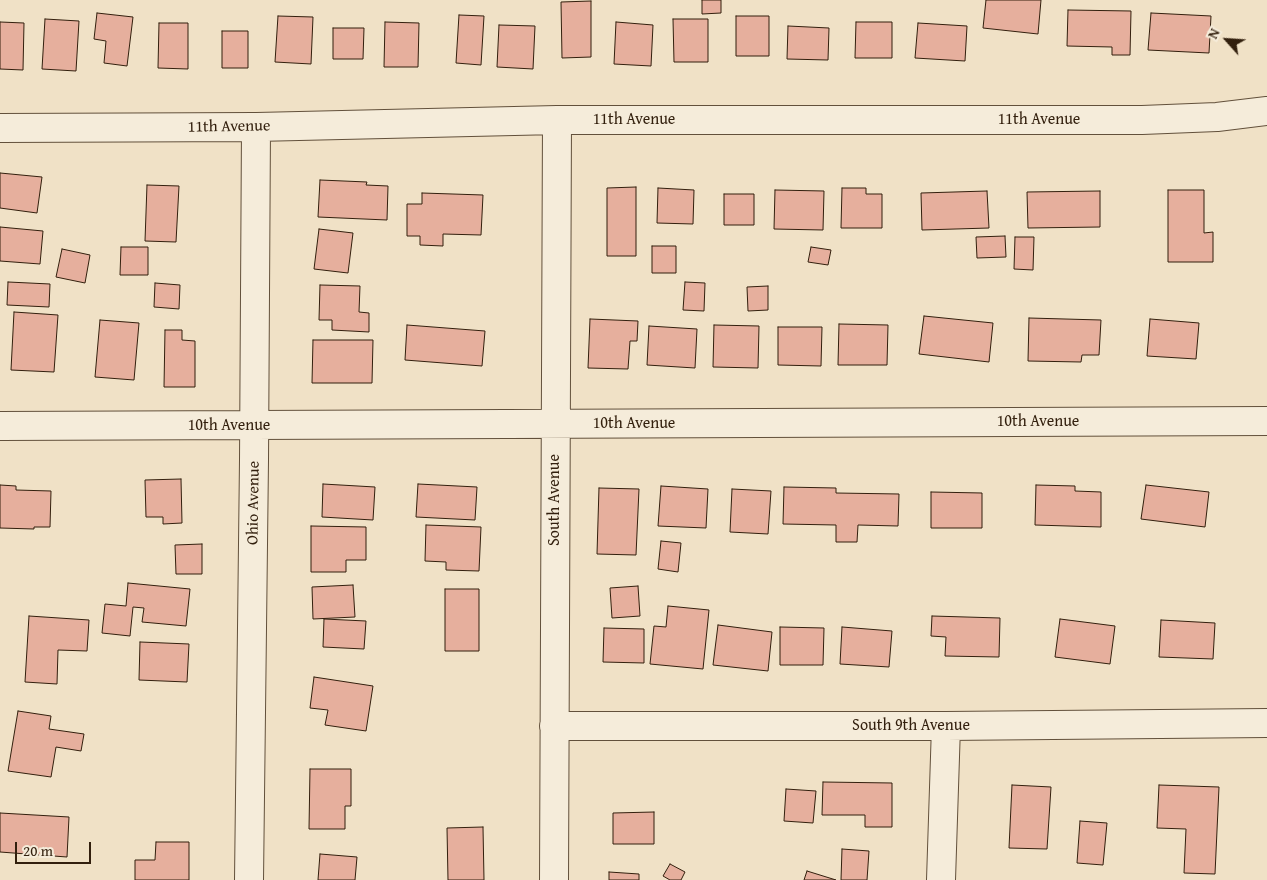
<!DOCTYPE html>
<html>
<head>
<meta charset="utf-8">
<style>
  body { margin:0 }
  #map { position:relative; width:1267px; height:880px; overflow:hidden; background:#f0e1c6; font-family:"Gentium Book Plus",serif }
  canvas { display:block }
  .north { position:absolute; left:1202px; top:15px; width:50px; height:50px; -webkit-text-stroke:4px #f5ecda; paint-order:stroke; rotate:296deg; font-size:14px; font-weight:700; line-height:20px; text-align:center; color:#321f0d }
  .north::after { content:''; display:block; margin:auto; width:18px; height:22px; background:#321f0d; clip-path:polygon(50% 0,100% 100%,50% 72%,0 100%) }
  .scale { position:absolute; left:15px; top:842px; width:76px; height:22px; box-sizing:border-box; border:2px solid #321f0d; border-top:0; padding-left:6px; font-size:15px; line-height:18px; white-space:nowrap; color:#321f0d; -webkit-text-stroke:4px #f5ecda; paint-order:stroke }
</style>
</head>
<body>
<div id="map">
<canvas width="1267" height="880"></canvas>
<div class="north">N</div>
<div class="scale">20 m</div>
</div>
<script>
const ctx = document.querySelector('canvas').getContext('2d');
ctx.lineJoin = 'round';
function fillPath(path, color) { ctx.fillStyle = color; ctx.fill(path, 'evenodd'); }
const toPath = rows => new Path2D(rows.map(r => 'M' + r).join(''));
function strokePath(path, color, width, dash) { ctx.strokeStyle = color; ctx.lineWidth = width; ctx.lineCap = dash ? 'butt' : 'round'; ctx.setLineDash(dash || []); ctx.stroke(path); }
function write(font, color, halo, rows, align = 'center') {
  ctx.font = font + ' "Gentium Book Plus",serif'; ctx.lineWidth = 4; ctx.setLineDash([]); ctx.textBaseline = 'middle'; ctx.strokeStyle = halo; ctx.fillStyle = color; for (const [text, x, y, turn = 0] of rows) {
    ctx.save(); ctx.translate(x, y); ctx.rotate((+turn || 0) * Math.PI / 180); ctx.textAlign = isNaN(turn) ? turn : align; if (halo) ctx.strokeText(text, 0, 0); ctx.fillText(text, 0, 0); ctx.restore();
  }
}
const building = toPath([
  [702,0,721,0,721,13,702,14,702,0],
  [986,0,1041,0,1038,34,983,28,986,0],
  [591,1,591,57,562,58,561,2,591,1],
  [1068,10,1131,11,1130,55,1112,55,1112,47,1067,46,1068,10],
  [97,13,133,17,127,66,104,63,106,41,94,39,97,13],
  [1151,13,1211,16,1209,53,1148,50,1151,13],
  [459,15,484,16,481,65,456,63,459,15],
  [278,16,313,17,311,64,275,62,278,16],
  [736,16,769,16,769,56,736,56,736,16],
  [45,19,79,21,76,71,42,69,45,19],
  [673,19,708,19,708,62,674,62,673,19],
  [0,22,24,23,23,70,0,69,0,22],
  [385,22,419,23,418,67,384,67,385,22],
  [616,22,653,25,651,66,614,64,616,22],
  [856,22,892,22,892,58,855,58,856,22],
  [159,23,188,23,188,69,158,68,159,23],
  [918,23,967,26,965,61,915,58,918,23],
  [499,25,535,26,533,69,497,67,499,25],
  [788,26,829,28,828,60,787,59,788,26],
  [333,28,364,28,363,59,333,59,333,28],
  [222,31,248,31,248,68,222,68,222,31],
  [0,173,42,177,37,213,0,208,0,173],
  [320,180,367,182,366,185,388,186,387,220,318,217,320,180],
  [147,185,179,186,176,242,145,241,147,185],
  [636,187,636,256,607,256,607,188,636,187],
  [658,188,694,190,693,224,657,223,658,188],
  [842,188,866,188,866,194,882,194,882,228,841,228,842,188],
  [775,190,824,191,823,230,774,229,775,190],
  [1168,190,1204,190,1204,233,1213,232,1213,262,1168,262,1168,190],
  [987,191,989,228,922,230,921,193,987,191],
  [1100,191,1100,227,1028,228,1027,192,1100,191],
  [422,193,483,195,481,235,443,234,443,246,420,245,420,236,407,236,407,204,422,204,422,193],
  [724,194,754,194,754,225,724,225,724,194],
  [0,227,43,231,40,264,0,261,0,227],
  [319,229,353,233,348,273,314,269,319,229],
  [1005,236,1006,257,977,258,976,237,1005,236],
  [1015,237,1034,237,1033,270,1014,269,1015,237],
  [652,246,676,246,676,273,652,273,652,246],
  [121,247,148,247,148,275,120,275,121,247],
  [811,247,831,250,828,265,808,262,811,247],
  [62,249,90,255,85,283,56,277,62,249],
  [8,282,50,284,49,307,7,305,8,282],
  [685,282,705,283,704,311,683,310,685,282],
  [155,283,180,285,179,309,154,307,155,283],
  [320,285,360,286,359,312,369,313,369,332,332,330,332,320,319,320,320,285],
  [768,286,768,310,748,311,747,287,768,286],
  [14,312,58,315,54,372,11,370,14,312],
  [924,316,993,323,989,362,919,354,924,316],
  [1029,318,1101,320,1099,355,1082,355,1081,362,1028,361,1029,318],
  [590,319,638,321,637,341,630,341,628,369,588,368,590,319],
  [1150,319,1199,323,1196,359,1147,356,1150,319],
  [100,320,139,323,134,380,95,377,100,320],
  [839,324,888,325,887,365,838,365,839,324],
  [407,325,485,331,482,366,405,360,407,325],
  [714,325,759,326,758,368,713,367,714,325],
  [649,326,697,329,695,368,647,365,649,326],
  [778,327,822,327,821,366,778,365,778,327],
  [165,330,182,330,182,340,195,341,195,387,164,387,165,330],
  [313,340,373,340,372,383,312,383,313,340],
  [181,479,182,523,163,524,163,517,146,517,145,480,181,479],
  [323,484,375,487,373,520,322,517,323,484],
  [418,484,477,487,475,520,416,517,418,484],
  [0,485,16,486,16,490,51,491,50,527,34,527,34,529,0,528,0,485],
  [1036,485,1075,486,1075,491,1101,492,1101,527,1035,525,1036,485],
  [1146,485,1209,492,1205,527,1141,519,1146,485],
  [661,486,708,489,706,528,658,526,661,486],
  [784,487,836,488,836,493,899,494,898,526,858,525,857,542,836,542,836,525,783,524,784,487],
  [599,488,639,489,636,555,597,554,599,488],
  [732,489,771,491,768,534,730,532,732,489],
  [931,492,982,493,982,528,931,528,931,492],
  [426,525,481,527,479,571,446,570,446,562,425,561,426,525],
  [311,526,366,527,366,560,346,560,346,572,311,572,311,526],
  [661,541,681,543,678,572,658,569,661,541],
  [202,544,202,574,176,574,175,545,202,544],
  [128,583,190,589,186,626,142,622,144,608,133,607,130,636,102,633,105,604,126,606,128,583],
  [353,585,355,617,313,619,312,587,353,585],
  [638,586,640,616,612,618,610,588,638,586],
  [445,589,479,589,479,651,445,651,445,589],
  [668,606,709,610,703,669,650,664,654,626,666,627,668,606],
  [29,616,89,620,87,651,58,650,57,684,25,682,29,616],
  [932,616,1000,618,999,657,945,656,946,637,931,636,932,616],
  [324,619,366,621,364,649,323,647,324,619],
  [1060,619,1115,626,1110,664,1055,657,1060,619],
  [1161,620,1215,623,1213,659,1159,657,1161,620],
  [718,625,772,632,768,671,713,665,718,625],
  [780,627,824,628,823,665,780,665,780,627],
  [842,627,892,631,889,667,840,664,842,627],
  [604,628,644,629,644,663,603,662,604,628],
  [140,642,189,644,187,682,139,680,140,642],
  [314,677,373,686,366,731,325,725,328,710,310,708,314,677],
  [18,711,51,716,49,729,84,734,81,751,56,747,51,777,8,771,18,711],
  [310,769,351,769,351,806,345,806,345,829,309,829,310,769],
  [823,782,892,783,892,827,865,827,865,815,822,815,823,782],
  [1012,785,1051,787,1047,849,1009,848,1012,785],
  [1159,785,1219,787,1215,874,1184,873,1186,829,1157,828,1159,785],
  [786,789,816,791,813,823,784,821,786,789],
  [654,812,654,844,613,844,613,813,654,812],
  [0,813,69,817,67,857,0,852,0,813],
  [1080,821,1107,823,1103,865,1077,863,1080,821],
  [483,827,484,880,448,880,447,828,483,827],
  [156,842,189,842,189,880,135,880,135,860,155,860,156,842],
  [842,849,869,851,867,880,841,880,842,849],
  [320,854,357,857,355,880,318,880,320,854],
  [670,864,685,872,681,880,670,880,663,876,670,864],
  [807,871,836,880,804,880,807,871],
  [609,872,639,874,639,880,609,880,609,872]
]);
const street = toPath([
  [0,128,256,127,557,120,1142,120,1217,117,1267,111],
  [0,426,1267,421],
  [554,726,946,726,1267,723],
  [249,880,254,460,256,127],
  [554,880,557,120],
  [941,880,946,726]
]);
const streetNames = [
  ["11th Avenue",634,120],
  ["11th Avenue",1039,120],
  ["11th Avenue",229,127,-1],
  ["10th Avenue",1038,422],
  ["10th Avenue",634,424],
  ["10th Avenue",229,426],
  ["South Avenue",555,500,-90],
  ["Ohio Avenue",254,503,-89],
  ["South 9th Avenue",911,726]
];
fillPath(building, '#e6af9d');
strokePath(building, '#321f0d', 1);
strokePath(street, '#62503b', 30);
strokePath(street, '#f5ecda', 28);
write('16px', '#321f0d', '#f5ecda', streetNames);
</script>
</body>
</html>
